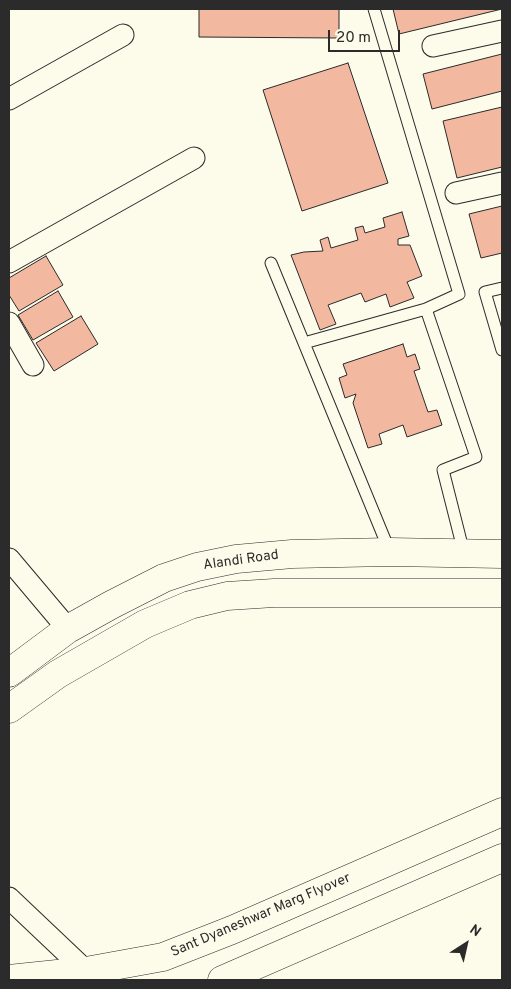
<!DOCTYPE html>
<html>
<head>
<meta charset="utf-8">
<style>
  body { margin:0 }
  #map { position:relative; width:511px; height:989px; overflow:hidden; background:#fdfbea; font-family:Overpass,sans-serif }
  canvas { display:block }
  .frame { position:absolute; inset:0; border:10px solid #2b2b2b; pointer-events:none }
  .north { position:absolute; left:441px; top:919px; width:50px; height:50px; -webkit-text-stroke:4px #fdfbea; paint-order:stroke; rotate:35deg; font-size:14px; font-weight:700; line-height:20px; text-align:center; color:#2b2b2b }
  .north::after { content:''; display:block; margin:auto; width:18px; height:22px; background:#2b2b2b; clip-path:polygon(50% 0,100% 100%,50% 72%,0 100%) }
  .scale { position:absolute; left:328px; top:30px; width:72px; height:22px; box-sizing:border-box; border:2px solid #2b2b2b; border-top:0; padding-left:6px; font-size:15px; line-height:18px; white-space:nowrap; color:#2b2b2b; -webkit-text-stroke:4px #fdfbea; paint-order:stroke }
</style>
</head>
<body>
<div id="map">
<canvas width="511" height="989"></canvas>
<div class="frame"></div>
<div class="north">N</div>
<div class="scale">20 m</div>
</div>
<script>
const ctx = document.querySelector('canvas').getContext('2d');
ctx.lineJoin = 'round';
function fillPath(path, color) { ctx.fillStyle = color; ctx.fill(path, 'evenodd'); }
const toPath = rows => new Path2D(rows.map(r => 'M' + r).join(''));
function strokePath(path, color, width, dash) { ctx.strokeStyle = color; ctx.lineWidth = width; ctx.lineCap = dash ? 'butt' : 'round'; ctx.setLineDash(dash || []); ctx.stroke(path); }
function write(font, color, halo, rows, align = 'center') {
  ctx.font = font + ' Overpass,sans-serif'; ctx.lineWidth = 4; ctx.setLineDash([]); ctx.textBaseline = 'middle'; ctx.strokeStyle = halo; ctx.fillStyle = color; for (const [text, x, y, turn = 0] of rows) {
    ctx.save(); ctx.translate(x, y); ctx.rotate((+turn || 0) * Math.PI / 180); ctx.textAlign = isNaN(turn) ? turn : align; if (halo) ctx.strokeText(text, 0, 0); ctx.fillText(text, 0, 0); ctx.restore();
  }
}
const building = toPath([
  [199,9,339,9,339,38,199,37,199,9],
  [393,9,502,9,399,34,393,9],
  [502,54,502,91,432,109,423,74,502,54],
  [348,63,388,183,302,211,263,90,348,63],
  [502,107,502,167,457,178,443,121,502,107],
  [502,206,502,253,481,258,469,214,502,206],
  [402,212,409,236,398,239,398,245,410,245,422,276,407,282,414,298,390,307,386,294,365,302,361,293,328,305,336,324,320,330,291,255,304,252,323,251,320,240,328,237,331,248,358,240,355,228,363,226,365,233,385,227,383,218,402,212],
  [46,256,63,285,19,311,9,295,9,278,46,256],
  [58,291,73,317,33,340,18,315,58,291],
  [81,316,98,344,54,371,36,343,81,316],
  [403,344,407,357,415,354,420,369,414,371,428,412,437,410,442,425,407,437,403,425,379,434,382,444,368,448,353,403,356,394,345,398,339,378,347,375,343,364,403,344]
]);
const service = toPath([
  [271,263,390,552],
  [502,288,485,292,502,350],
  [426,309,476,457,443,470,464,553],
  [304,343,426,309,459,294,374,9]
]);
const minor = toPath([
  [433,46,502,31],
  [9,99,123,35],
  [456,193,502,183],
  [9,262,194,158],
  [9,323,33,365],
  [9,559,68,629],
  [9,898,86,971]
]);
const tertiary = toPath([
  [9,673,68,629,111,605,164,578,197,567,236,559,292,554,390,552,502,554],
  [222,980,502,858]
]);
const primary = toPath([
  [9,709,58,674,145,624,190,605,227,596,274,593,502,593],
  [9,979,86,971,163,957,232,930,502,812]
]);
const streetNames = [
  ["Alandi Road",241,561,-8],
  ["Sant Dyaneshwar Marg Flyover",261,916,-23]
];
fillPath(building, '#f2b8a0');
strokePath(building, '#2b2b2b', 1);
strokePath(service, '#2b2b2b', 13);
strokePath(minor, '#2b2b2b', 23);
strokePath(tertiary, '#2b2b2b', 29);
strokePath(primary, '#2b2b2b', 29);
strokePath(service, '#fdfbea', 11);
strokePath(minor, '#fdfbea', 21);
strokePath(tertiary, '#fdfbea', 28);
strokePath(primary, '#fdfbea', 28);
write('14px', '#2b2b2b', '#fdfbea', streetNames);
</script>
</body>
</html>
